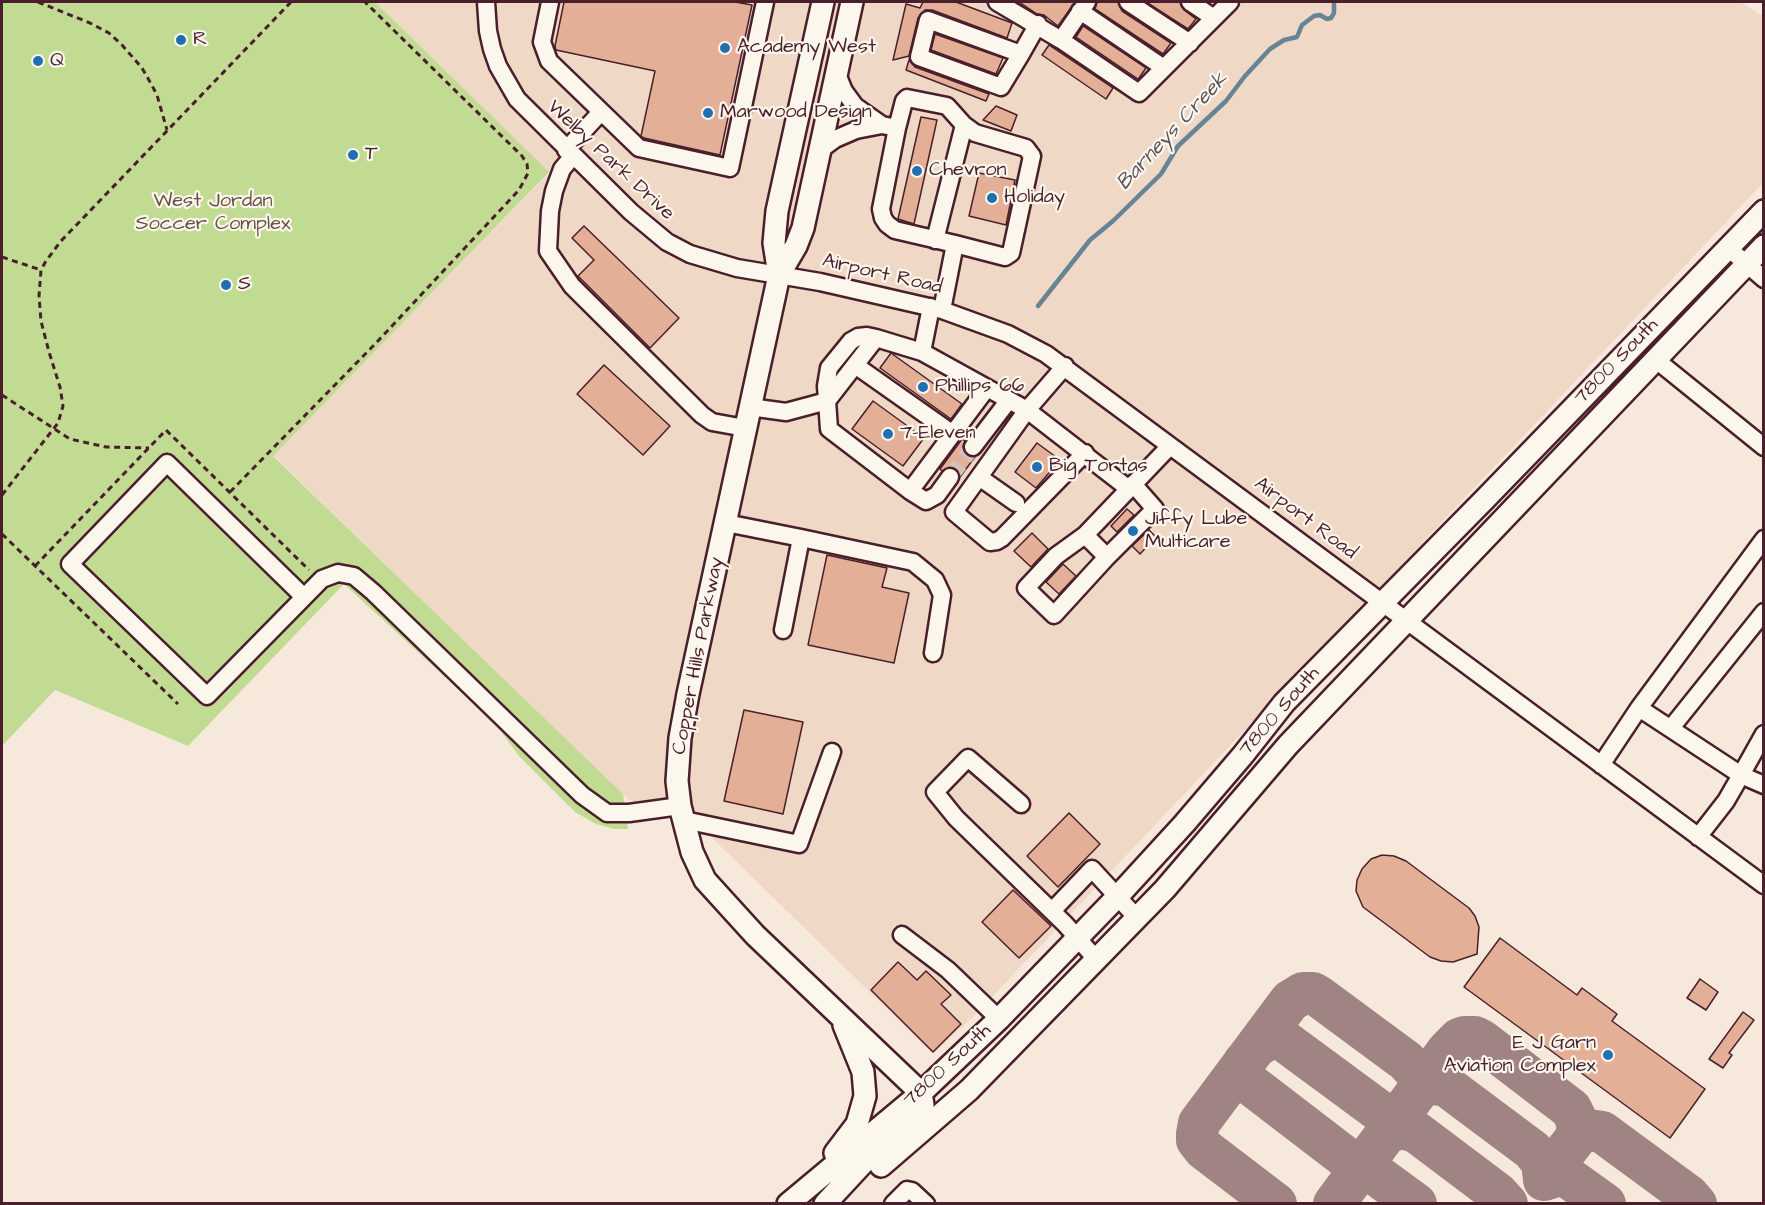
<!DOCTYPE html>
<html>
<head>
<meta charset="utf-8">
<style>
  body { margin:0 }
  #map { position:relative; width:1765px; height:1205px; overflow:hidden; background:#f6e9db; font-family:"Architects Daughter",sans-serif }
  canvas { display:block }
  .frame { position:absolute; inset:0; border:3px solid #4a1f2b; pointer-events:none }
</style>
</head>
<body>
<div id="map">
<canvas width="1765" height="1205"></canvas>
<div class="frame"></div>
</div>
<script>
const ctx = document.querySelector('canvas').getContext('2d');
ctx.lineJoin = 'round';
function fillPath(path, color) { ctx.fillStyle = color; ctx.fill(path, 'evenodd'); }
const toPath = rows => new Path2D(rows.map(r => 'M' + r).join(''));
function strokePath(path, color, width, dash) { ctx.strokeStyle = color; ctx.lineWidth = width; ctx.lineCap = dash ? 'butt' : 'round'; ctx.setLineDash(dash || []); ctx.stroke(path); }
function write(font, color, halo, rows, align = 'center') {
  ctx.font = font + ' "Architects Daughter",sans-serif'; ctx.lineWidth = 4.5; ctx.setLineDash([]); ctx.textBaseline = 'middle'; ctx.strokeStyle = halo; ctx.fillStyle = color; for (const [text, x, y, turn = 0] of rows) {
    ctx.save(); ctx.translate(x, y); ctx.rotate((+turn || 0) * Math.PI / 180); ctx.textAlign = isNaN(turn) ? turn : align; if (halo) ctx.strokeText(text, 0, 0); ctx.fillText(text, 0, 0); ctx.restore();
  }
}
const built = toPath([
  [375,2,1741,2,1763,16,1763,183,976,1014,933,1054,696,822,629,800,273,455,549,173]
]);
const green = toPath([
  [2,2,375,2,549,172,273,456,623,794,628,829,614,829,596,824,575,812,519,756,494,722,344,584,188,746,55,690,2,746]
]);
const stream = toPath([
  [1038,306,1090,240,1113,221,1161,174,1178,146,1226,101,1245,76,1270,49,1284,40,1297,37,1302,25,1314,16,1320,15,1327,19,1331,18,1334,13,1334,2]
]);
const taxiway = toPath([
  [1257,1046,1270,1038,1283,1040,1382,1113,1386,1120,1386,1133,1402,1128,1416,1132,1497,1193,1507,1204],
  [1244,1062,1243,1070,1246,1081,1349,1160,1354,1167,1354,1176,1366,1172,1375,1174,1416,1204],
  [1561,1157,1579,1134,1589,1130,1602,1132,1689,1196,1696,1204],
  [1276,1204,1204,1149,1197,1140,1197,1134,1199,1123,1290,1001,1303,993,1313,993,1318,996,1406,1061,1417,1073,1419,1089,1429,1084,1445,1085,1532,1150,1542,1162,1544,1180,1556,1176,1566,1176,1605,1204],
  [1334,1204,1448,1050,1459,1039,1464,1037,1475,1037,1481,1040,1571,1109,1578,1123,1576,1137]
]);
const building = toPath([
  [564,2,735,2,752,5,720,155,644,138,641,136,655,71,556,50,555,46,564,2],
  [923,2,956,2,1012,23,1007,38,932,10,925,10,918,18,909,56,893,60,906,4,920,8,923,2],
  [1019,2,1075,2,1058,26,1044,15,1037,14,1019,2],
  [1097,2,1118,2,1122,11,1171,43,1163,54,1095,9,1097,2],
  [1146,2,1180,2,1184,10,1196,19,1188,29,1146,2],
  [1083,26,1146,68,1139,78,1138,79,1076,37,1083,26],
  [935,34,1003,58,996,74,931,50,935,34],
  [1049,45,1113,88,1106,99,1042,55,1049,45],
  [909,60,915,67,989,94,986,101,906,70,909,60],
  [996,106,1017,115,1011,131,983,120,996,106],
  [921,117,937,120,914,224,898,219,921,117],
  [979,173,1015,180,1006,225,969,216,979,173],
  [584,226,679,318,650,348,578,276,594,260,572,238,584,226],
  [891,353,962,404,951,419,880,368,891,353],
  [604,365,670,426,643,455,577,394,604,365],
  [873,401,924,438,903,466,852,429,873,401],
  [962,439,965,441,963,446,964,452,967,456,975,457,960,477,957,469,952,467,942,471,940,469,962,439],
  [1037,443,1060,460,1036,488,1015,472,1037,443],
  [1127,509,1134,515,1117,532,1111,526,1127,509],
  [1149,530,1156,537,1140,554,1132,546,1149,530],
  [1032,533,1048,549,1031,567,1014,551,1032,533],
  [827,555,887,568,882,587,909,593,894,663,808,645,827,555],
  [1063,564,1076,576,1059,594,1046,582,1063,564],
  [744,710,803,722,783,814,724,801,744,710],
  [1069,813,1100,844,1058,887,1027,856,1069,813],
  [1382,855,1394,856,1406,861,1469,908,1475,916,1479,927,1477,954,1453,962,1441,961,1430,957,1363,907,1356,891,1357,880,1362,869,1371,859,1382,855],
  [1013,890,1051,926,1019,958,982,922,1013,890],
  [1500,938,1577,995,1582,988,1617,1014,1612,1021,1705,1089,1670,1138,1464,987,1500,938],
  [898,962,917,980,926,971,951,995,941,1004,961,1024,933,1052,871,990,898,962],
  [1700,979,1718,992,1706,1010,1687,998,1700,979],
  [1743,1012,1754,1020,1729,1053,1732,1055,1723,1068,1709,1059,1743,1012]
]);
const minorTunnel = toPath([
  [950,477,973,447]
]);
const path = toPath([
  [38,2,90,23,109,33,122,45,142,68,150,82,157,95,167,130],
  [2,257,41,270],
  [2,395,70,439,106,447,149,448],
  [230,492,377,342,519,190,528,173,527,164,522,156,365,2],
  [2,495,58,423,63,406,60,387,49,352,41,321,39,296,41,270,46,261,61,241,291,2],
  [2,534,178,704],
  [35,566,166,430,309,570]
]);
const minor = toPath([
  [486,2,488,31,492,49,498,66,517,99,631,212,667,242,690,254,737,268,820,282,942,310,1008,334,1046,354,1764,885],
  [550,2,542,42,549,61,639,148,730,168,765,2],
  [997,2,1061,40,1087,2],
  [1128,2,1190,43],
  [1190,2,1214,18],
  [1080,11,1164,68],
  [1061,40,1139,93,1230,2],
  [1021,54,928,20,919,57,1001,87,1021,54,1038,24],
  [837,74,844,91,855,106,882,125],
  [566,150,601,112],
  [820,150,835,139,856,130,882,125,897,128],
  [573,156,562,169,554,191,550,211,548,251,572,286,702,415,712,422,745,428],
  [935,240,964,125],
  [1728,248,1764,279],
  [931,307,922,352,1027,410,954,512,990,542,997,541,1002,538,1085,453],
  [942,310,955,244,895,230,887,224,883,218,881,209,897,128,904,101,907,98,947,106,964,125,975,133,1026,148,1032,156,1011,253,1005,257,955,244],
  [876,338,867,336,858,337,851,341,829,368,826,386,829,429,910,491,926,501,937,495,950,477],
  [1655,359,1764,447],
  [855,365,953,434],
  [1065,366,1027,410,1129,489],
  [750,407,786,412,827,401,876,338,922,352],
  [973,447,1009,400],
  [979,477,1016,503],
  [910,491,987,388],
  [726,523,801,538,783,630],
  [1085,535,1107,557,1054,615,1026,588,1056,556,1085,535,1170,446],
  [801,538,913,562,935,580,942,595,933,653],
  [1107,557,1155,509,1133,484],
  [303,596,167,463,70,564,207,696,322,579,338,573,354,576,373,592,582,795,607,813,629,813,680,806],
  [1639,708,1764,539],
  [1671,728,1764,612],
  [1601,765,1639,708,1741,775,1764,734],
  [1021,804,968,758,935,792,956,818,1065,924,1096,959],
  [684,820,799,844,832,752],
  [1698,837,1726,801,1741,775,1764,785],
  [1052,911,1092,869,1137,918],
  [902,935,948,970,999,1019],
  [893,1204,907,1190,912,1191,926,1204]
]);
const major = toPath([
  [779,275,774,243,777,211,823,2],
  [835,1153,857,1124,865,1096,863,1072,844,1025],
  [881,1166,969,1090,1165,889,1288,745,1764,246],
  [788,1204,921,1093,999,1019,1118,896,1184,824,1243,755,1284,703,1485,499,1764,211],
  [825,1204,862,1164,917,1117,923,1105,921,1093,755,935,705,880,692,852,680,806,677,781,680,738,688,694,779,275,796,246,803,228,852,2]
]);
const markers = [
  [181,40,6,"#1f6fb2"],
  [725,48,6,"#1f6fb2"],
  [38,61,6,"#1f6fb2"],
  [708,113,6,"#1f6fb2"],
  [353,155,6,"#1f6fb2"],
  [917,171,6,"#1f6fb2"],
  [992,198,6,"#1f6fb2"],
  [226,285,6,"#1f6fb2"],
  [923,387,6,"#1f6fb2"],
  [888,434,6,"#1f6fb2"],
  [1037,467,6,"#1f6fb2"],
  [1133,531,6,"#1f6fb2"],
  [1608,1055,6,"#1f6fb2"]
];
const poiNames = [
  ["R",193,40],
  ["Academy West",737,48],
  ["Q",50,61],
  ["Marwood Design",720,113],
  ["T",365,155],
  ["Chevron",929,171],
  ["Holiday",1004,198],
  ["S",238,285],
  ["Phillips 66",935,387],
  ["7-Eleven",900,434],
  ["Big Tortas",1049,467],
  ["Jiffy Lube",1145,520],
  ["Multicare",1145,543],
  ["E J Garn",1596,1044,"right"],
  ["Aviation Complex",1596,1067,"right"]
];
const streetNames = [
  ["Welby Park Drive",610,161,43],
  ["Airport Road",882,275,13],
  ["7800 South",1617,362,-46],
  ["Airport Road",1305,519,37],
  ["Copper Hills Parkway",699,656,-79],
  ["7800 South",1280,712,-49],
  ["7800 South",948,1066,-43]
];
const parkNames = [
  ["West Jordan",213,202],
  ["Soccer Complex",213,225]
];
const waterNames = [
  ["Barneys Creek",1173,132,-47]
];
fillPath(built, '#f0d8c7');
fillPath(green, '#c1db92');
strokePath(stream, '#678494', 4.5);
strokePath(taxiway, '#a08483', 42);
fillPath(building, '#e3af97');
strokePath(building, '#4a1f2b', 1.5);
strokePath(minorTunnel, '#d4c1b8', 16, [16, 8]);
strokePath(minor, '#4a1f2b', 21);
strokePath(major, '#4a1f2b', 26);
strokePath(path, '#4a1f2b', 3, [6, 4.5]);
strokePath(minor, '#fbf7ec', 16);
strokePath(major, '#fbf7ec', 21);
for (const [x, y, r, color] of markers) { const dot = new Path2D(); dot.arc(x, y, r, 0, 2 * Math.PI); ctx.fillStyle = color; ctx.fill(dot); strokePath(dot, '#fbf7ec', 2); }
write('20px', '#4a1f2b', '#fbf7ec', poiNames, 'left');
write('20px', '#4a1f2b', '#fbf7ec', streetNames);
write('20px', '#684e45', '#fbf7ec', parkNames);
write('italic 21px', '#595260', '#fbf7ec', waterNames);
</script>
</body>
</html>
